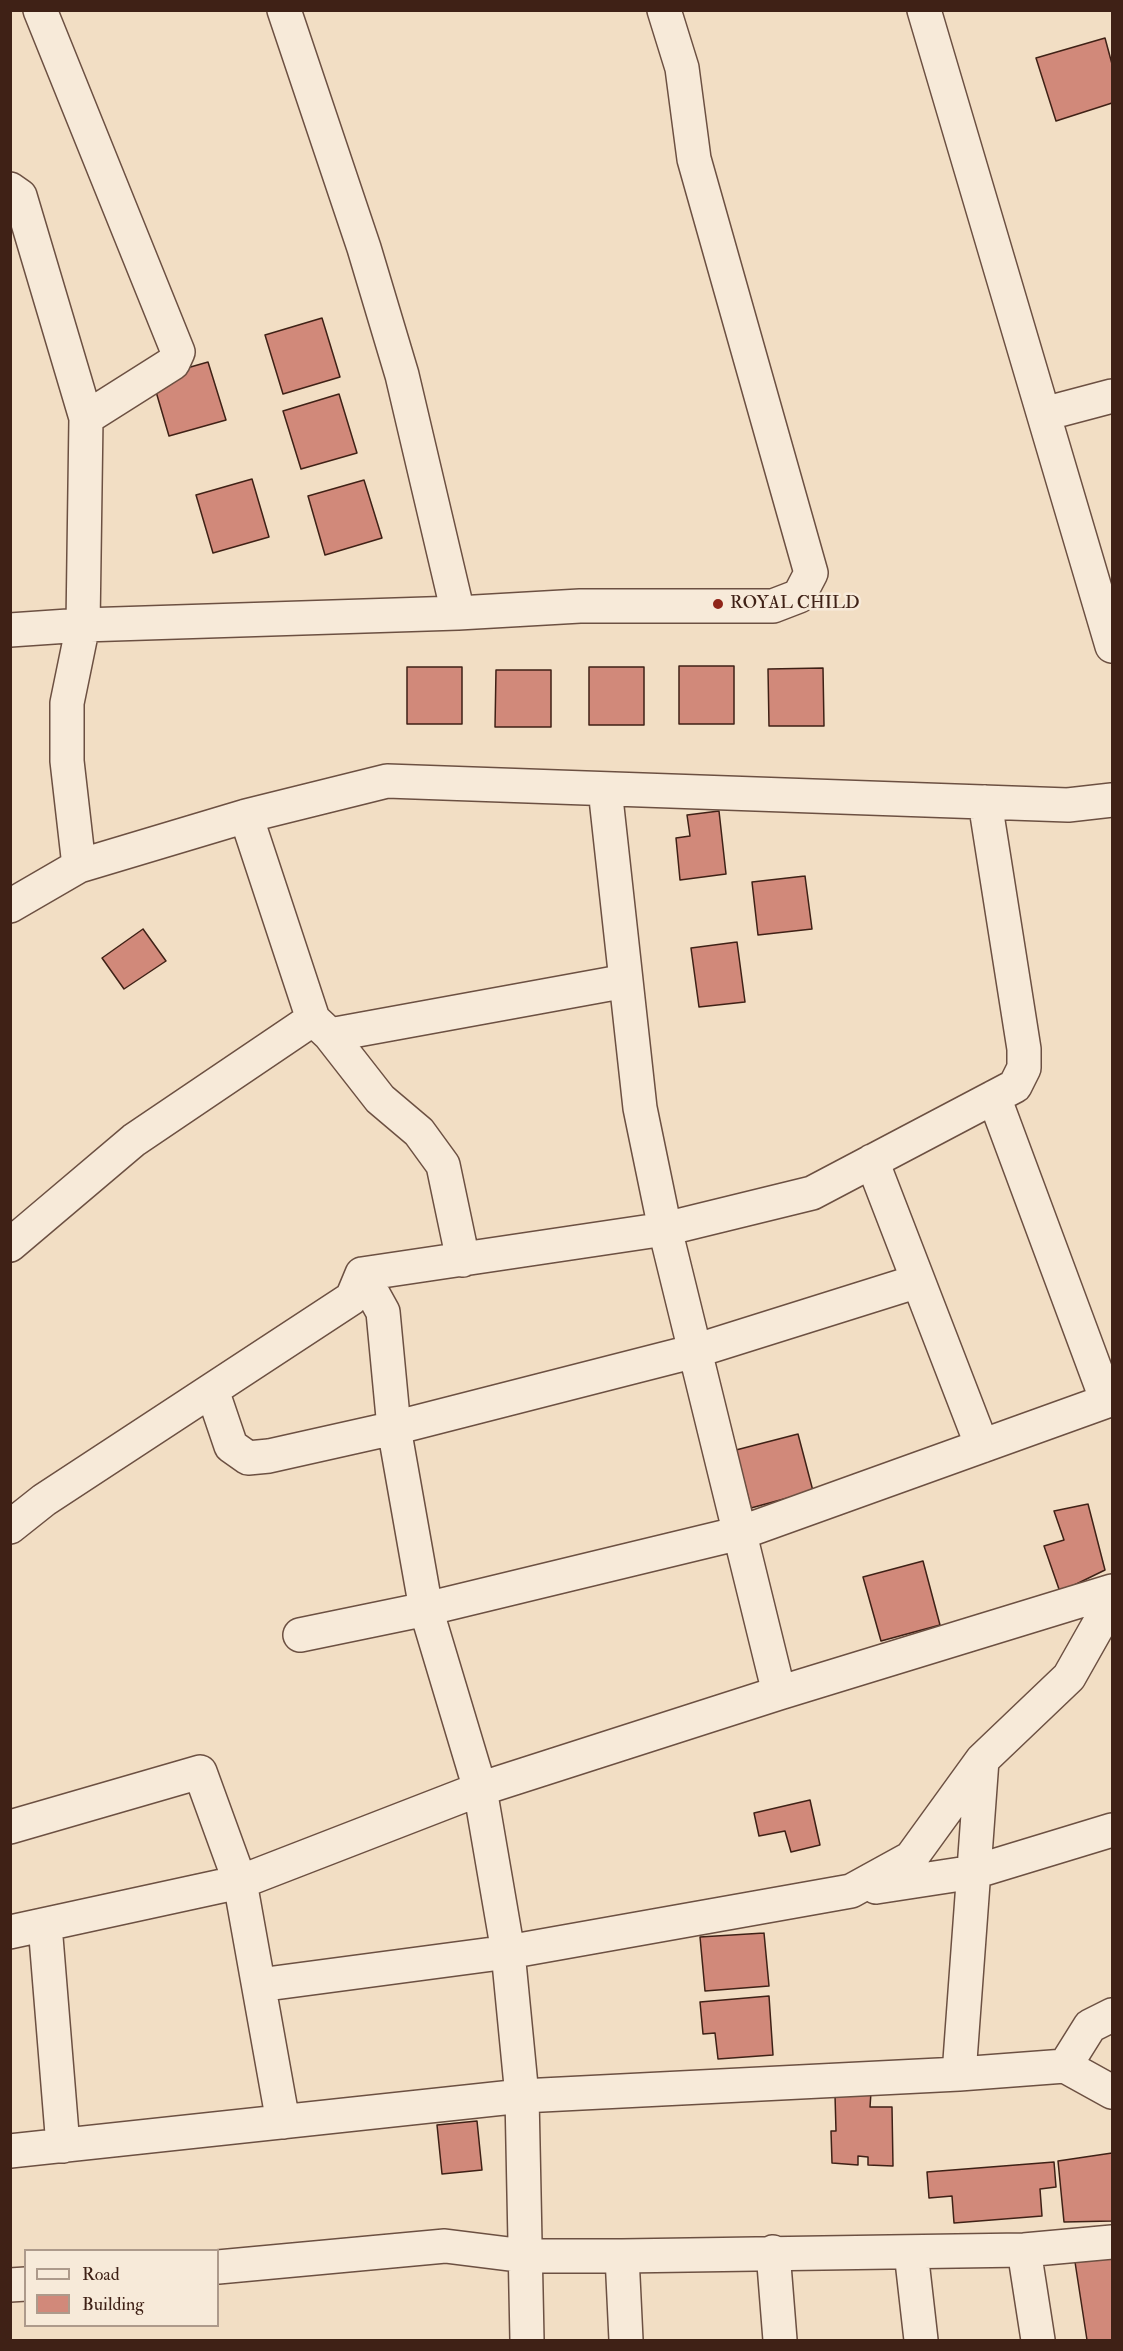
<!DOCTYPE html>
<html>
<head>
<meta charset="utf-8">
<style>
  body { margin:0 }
  #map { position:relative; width:1123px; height:2351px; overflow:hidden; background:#f2dec4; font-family:"IM FELL Double Pica",serif }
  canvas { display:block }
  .frame { position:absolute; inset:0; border:12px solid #3f2116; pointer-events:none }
  .legend { position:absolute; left:24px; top:2249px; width:195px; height:78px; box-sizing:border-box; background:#f7ead9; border:2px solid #ad9a8b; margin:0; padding:8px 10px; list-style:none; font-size:18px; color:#3f2116 }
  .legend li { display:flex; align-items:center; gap:12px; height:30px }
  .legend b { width:30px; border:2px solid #ad9a8b }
</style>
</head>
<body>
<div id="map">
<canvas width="1123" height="2351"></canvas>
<div class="frame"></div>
<ul class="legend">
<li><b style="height:8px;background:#f7ead9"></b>Road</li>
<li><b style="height:16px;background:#d1897a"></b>Building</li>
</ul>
</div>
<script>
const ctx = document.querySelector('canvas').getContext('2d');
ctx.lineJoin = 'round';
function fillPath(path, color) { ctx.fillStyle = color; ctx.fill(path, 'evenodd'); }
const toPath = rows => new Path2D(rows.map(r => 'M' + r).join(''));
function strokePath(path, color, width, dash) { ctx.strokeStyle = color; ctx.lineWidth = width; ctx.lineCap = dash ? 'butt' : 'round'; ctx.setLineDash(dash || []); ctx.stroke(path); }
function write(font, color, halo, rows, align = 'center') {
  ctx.font = font + ' "IM FELL Double Pica",serif'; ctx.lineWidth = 5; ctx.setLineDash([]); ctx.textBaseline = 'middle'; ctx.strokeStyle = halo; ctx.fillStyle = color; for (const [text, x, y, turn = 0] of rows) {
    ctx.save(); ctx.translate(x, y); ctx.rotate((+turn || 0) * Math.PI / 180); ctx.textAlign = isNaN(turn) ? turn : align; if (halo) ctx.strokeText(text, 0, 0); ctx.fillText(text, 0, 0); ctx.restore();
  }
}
const building = toPath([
  [1105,38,1112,64,1112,103,1056,121,1036,58,1105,38],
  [322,318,340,377,283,394,265,335,322,318],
  [208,362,226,420,169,436,152,378,208,362],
  [339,394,357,453,301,469,283,411,339,394],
  [252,479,269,537,213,553,196,495,252,479],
  [364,480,382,538,325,555,308,496,364,480],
  [679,666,734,666,734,724,679,724,679,666],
  [407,667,462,667,462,724,407,724,407,667],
  [589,667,644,667,644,725,589,725,589,667],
  [823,668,824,726,769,726,768,669,823,668],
  [496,670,551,670,551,727,495,727,496,670],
  [719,811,726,874,680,880,676,838,690,836,687,815,719,811],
  [805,876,812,929,758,935,752,882,805,876],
  [143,929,166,961,124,989,102,958,143,929],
  [737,942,745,1002,699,1007,691,948,737,942],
  [798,1434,813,1491,751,1508,736,1450,798,1434],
  [1088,1504,1105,1570,1060,1592,1044,1546,1064,1540,1054,1511,1088,1504],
  [923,1561,940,1625,881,1641,863,1577,923,1561],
  [810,1800,820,1845,791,1852,785,1831,759,1836,754,1813,810,1800],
  [764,1933,769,1986,705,1991,700,1937,764,1933],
  [769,1996,773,2055,718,2059,715,2033,703,2034,700,2002,769,1996],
  [871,2092,870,2107,892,2107,893,2166,868,2165,868,2157,858,2156,858,2165,832,2163,831,2131,836,2131,835,2095,871,2092],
  [477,2121,482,2170,442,2174,437,2125,477,2121],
  [1112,2153,1112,2221,1064,2222,1058,2161,1112,2153],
  [1054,2162,1056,2187,1040,2189,1042,2216,954,2223,952,2196,929,2198,927,2172,1054,2162],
  [1112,2257,1112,2340,1087,2340,1075,2262,1112,2257]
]);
const minor = toPath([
  [40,10,178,352,173,363,86,418,83,625,67,703,67,761,79,866],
  [284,10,364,248,402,375,458,613],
  [924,10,1112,646],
  [10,189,20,196,86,418],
  [1044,414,1112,396],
  [10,630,83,625,458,613,580,606,773,606,799,596,811,573,694,159,682,68,664,10],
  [605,789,640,1108,665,1229,779,1693],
  [246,816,313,1019,330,1035,380,1099,419,1132,443,1165,463,1260],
  [10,906,79,866,246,816,387,781,1068,805,1112,800],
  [330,1035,626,981],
  [994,1097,1107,1401,1112,1399],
  [872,1161,982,1446],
  [10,1245,134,1140,313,1019],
  [212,1390,231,1446,248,1458,269,1456,394,1428,695,1351,918,1281],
  [10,1527,44,1500,352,1298,362,1274],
  [300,1635,426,1609,740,1533,1107,1401],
  [10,1827,200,1772,240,1882,283,2122],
  [876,1887,974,1872,1112,1830],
  [45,1925,63,2146],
  [10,1932,240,1882,480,1789,779,1693,1112,1591],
  [259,1985,508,1952,851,1891,911,1858,982,1760,1069,1677,1112,1601],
  [1065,2066,1090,2026,1112,2015],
  [959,2074,982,1760],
  [10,2151,522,2096,959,2074,1065,2066,1112,2092],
  [1024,2250,1038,2340],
  [773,2252,780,2340],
  [911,2252,921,2340],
  [622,2256,626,2340],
  [218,2267,445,2246,525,2256,622,2256,1024,2250,1112,2242],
  [10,2285,26,2284],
  [527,2340,522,2096,508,1952,480,1789,426,1609,394,1428,383,1312,362,1274,665,1229,812,1193,1015,1086,1024,1068,1024,1049,985,802]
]);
const markers = [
  [718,604,6,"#8f2418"]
];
const poiNames = [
  ["ROYAL CHILD",730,604]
];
fillPath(building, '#d1897a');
strokePath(building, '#3f2116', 1.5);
strokePath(minor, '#6c5042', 36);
strokePath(minor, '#f7ead9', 33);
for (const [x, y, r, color] of markers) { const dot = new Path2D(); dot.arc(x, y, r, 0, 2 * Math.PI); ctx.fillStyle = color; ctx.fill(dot); strokePath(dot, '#f7ead9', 2); }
write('18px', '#3f2116', '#f7ead9', poiNames, 'left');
</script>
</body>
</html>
